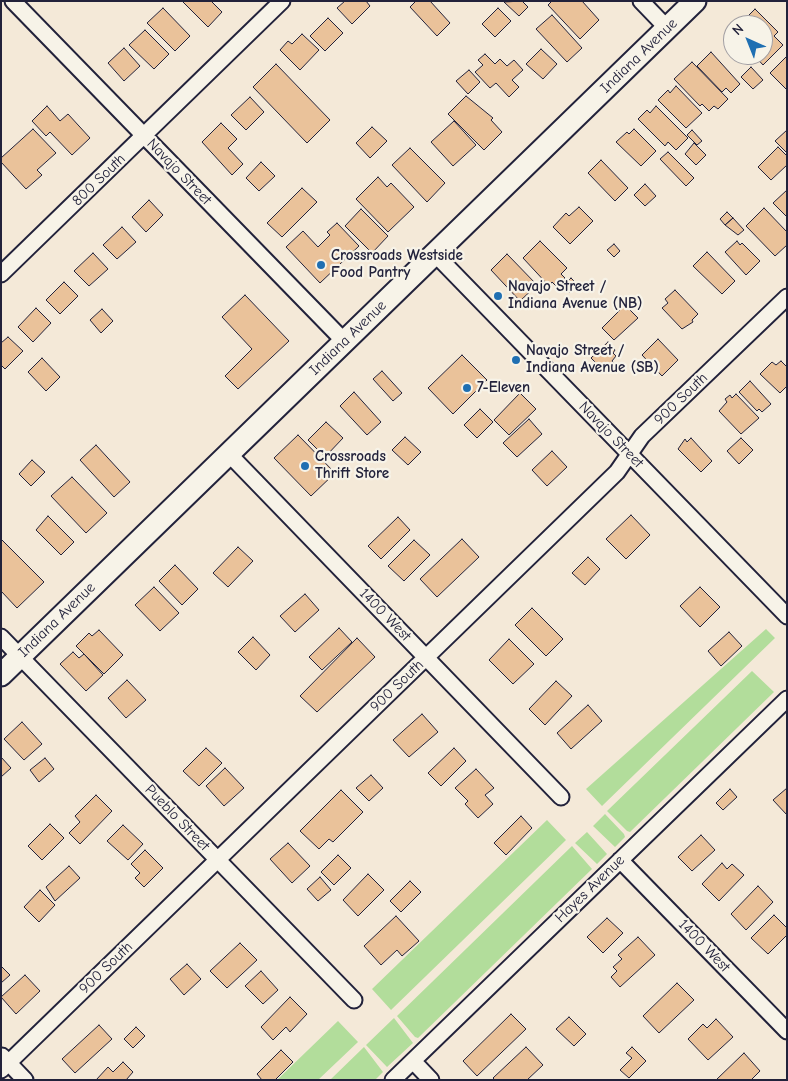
<!DOCTYPE html>
<html>
<head>
<meta charset="utf-8">
<style>
  body { margin:0 }
  #map { position:relative; width:788px; height:1081px; overflow:hidden; background:#f4e9d8; font-family:"Comic Neue",sans-serif }
  canvas { display:block }
  .frame { position:absolute; inset:0; border:2px solid #22223b; pointer-events:none }
  .north { position:absolute; left:723px; top:15px; width:50px; height:50px; box-sizing:border-box; background:#f7f3e8; border:1px solid #a29fa3; border-radius:50%; rotate:316deg; font-size:14px; font-weight:700; line-height:20px; text-align:center; color:#22223b }
  .north::after { content:''; display:block; margin:auto; width:18px; height:22px; background:#1f6fb2; clip-path:polygon(50% 0,100% 100%,50% 72%,0 100%) }
</style>
</head>
<body>
<div id="map">
<canvas width="788" height="1081"></canvas>
<div class="frame"></div>
<div class="north">N</div>
</div>
<script>
const ctx = document.querySelector('canvas').getContext('2d');
ctx.lineJoin = 'round';
function fillPath(path, color) { ctx.fillStyle = color; ctx.fill(path, 'evenodd'); }
const toPath = rows => new Path2D(rows.map(r => 'M' + r).join(''));
function strokePath(path, color, width, dash) { ctx.strokeStyle = color; ctx.lineWidth = width; ctx.lineCap = dash ? 'butt' : 'round'; ctx.setLineDash(dash || []); ctx.stroke(path); }
function write(font, color, halo, rows, align = 'center') {
  ctx.font = font + ' "Comic Neue",sans-serif'; ctx.lineWidth = 4.5; ctx.setLineDash([]); ctx.textBaseline = 'middle'; ctx.strokeStyle = halo; ctx.fillStyle = color; for (const [text, x, y, turn = 0] of rows) {
    ctx.save(); ctx.translate(x, y); ctx.rotate((+turn || 0) * Math.PI / 180); ctx.textAlign = isNaN(turn) ? turn : align; if (halo) ctx.strokeText(text, 0, 0); ctx.fillText(text, 0, 0); ctx.restore();
  }
}
const green = toPath([
  [766,629,775,638,602,806,586,789],
  [752,671,774,692,630,832,627,831,607,811],
  [605,814,624,834,625,837,615,847,593,826],
  [547,820,566,840,391,1010,372,989],
  [587,832,607,854,597,864,575,843],
  [572,846,592,869,418,1038,415,1037,397,1016],
  [394,1018,413,1043,387,1067,366,1045],
  [338,1021,358,1042,318,1080,277,1080],
  [364,1047,383,1072,375,1080,330,1080]
]);
const building = toPath([
  [182,1,211,1,222,12,208,27,182,1],
  [345,1,366,1,370,6,352,24,337,8,345,1],
  [416,1,430,1,450,23,437,36,410,7,416,1],
  [522,1,528,7,519,16,504,2,522,1],
  [552,1,582,1,599,20,580,39,548,5,552,1],
  [163,8,190,36,175,51,147,23,163,8],
  [498,8,511,21,495,37,482,24,498,8],
  [755,9,778,32,774,36,783,45,763,65,755,56,752,59,748,55,763,55,763,25,739,25,755,9],
  [552,15,582,48,567,62,536,29,552,15],
  [328,18,343,33,325,51,310,36,328,18],
  [145,30,169,54,154,69,129,45,145,30],
  [302,34,319,50,300,70,280,50,288,41,292,44,302,34],
  [124,48,140,66,124,81,108,63,124,48],
  [541,49,557,64,543,79,526,64,541,49],
  [711,52,740,84,731,93,726,88,722,92,697,66,711,52],
  [485,54,495,64,500,59,507,66,514,60,523,70,512,80,519,87,509,97,496,83,490,88,475,72,483,65,478,60,485,54],
  [787,56,787,90,770,73,787,56],
  [692,62,728,99,718,109,714,106,709,111,702,104,700,106,674,79,692,62],
  [276,64,330,120,307,143,253,87,276,64],
  [751,67,763,80,753,89,741,77,751,67],
  [469,70,480,82,468,94,456,81,469,70],
  [676,86,702,113,686,128,658,100,668,90,670,93,676,86],
  [466,96,493,118,491,120,502,132,484,150,448,114,466,96],
  [250,97,264,112,246,130,231,115,250,97],
  [47,106,60,121,68,114,90,138,72,155,50,132,46,136,32,121,47,106],
  [656,106,688,138,676,150,668,142,665,146,638,119,647,110,650,113,656,106],
  [454,121,476,145,453,166,431,142,454,121],
  [221,123,237,139,228,148,243,164,232,175,202,142,221,123],
  [372,127,387,141,370,158,356,143,372,127],
  [33,129,56,153,37,170,42,175,26,189,1,162,1,158,33,129],
  [634,129,656,151,641,166,616,142,627,132,629,134,634,129],
  [692,130,702,141,697,145,687,135,692,130],
  [787,130,787,153,775,141,787,130],
  [694,143,706,155,696,165,685,154,694,143],
  [778,147,787,156,787,165,771,180,758,167,778,147],
  [410,148,445,183,427,202,392,165,410,148],
  [668,152,694,178,686,186,660,159,668,152],
  [601,160,628,188,615,201,588,173,601,160],
  [261,162,275,176,259,191,246,178,261,162],
  [378,177,387,187,391,183,414,207,388,232,356,199,378,177],
  [645,184,656,196,645,206,634,195,645,184],
  [302,188,317,202,282,237,267,223,302,188],
  [787,190,787,217,773,203,787,190],
  [149,200,163,215,146,232,132,217,149,200],
  [579,207,593,221,570,244,553,227,566,213,569,216,579,207],
  [764,208,787,232,787,245,775,256,746,226,764,208],
  [361,209,388,236,372,253,345,226,361,209],
  [727,212,733,218,725,225,720,219,727,212],
  [733,218,744,230,738,235,725,225,733,218],
  [337,223,359,246,320,283,286,247,303,231,318,247,330,235,327,232,337,223],
  [122,227,136,242,117,259,103,245,122,227],
  [540,241,567,268,561,274,565,278,557,287,552,282,549,286,523,258,540,241],
  [737,241,740,245,742,243,760,261,746,275,725,252,737,241],
  [614,244,620,251,614,257,607,250,614,244],
  [707,252,735,281,722,294,693,266,707,252],
  [93,253,108,269,89,286,74,271,93,253],
  [507,254,537,285,520,301,491,270,507,254],
  [571,278,578,285,570,293,563,286,571,278],
  [64,282,78,296,60,314,46,300,64,282],
  [675,290,698,314,692,320,693,322,682,329,662,308,668,303,665,299,675,290],
  [245,295,289,341,238,389,225,376,252,349,222,317,245,295],
  [625,305,638,318,614,340,602,328,625,305],
  [36,308,51,323,33,342,18,327,36,308],
  [102,309,113,321,101,333,90,320,102,309],
  [8,337,23,351,5,369,1,365,1,343,8,337],
  [658,339,678,360,662,376,642,355,658,339],
  [608,342,615,350,613,353,616,356,612,361,615,365,608,372,600,363,598,365,591,358,608,342],
  [462,355,487,380,453,414,428,388,462,355],
  [42,358,60,377,46,391,28,372,42,358],
  [781,361,787,367,787,386,780,393,760,374,772,362,776,365,781,361],
  [382,371,402,393,393,401,373,379,382,371],
  [750,381,771,404,762,412,759,409,757,411,739,392,750,381],
  [354,392,381,422,367,435,340,406,354,392],
  [520,393,536,409,509,435,494,420,520,393],
  [736,394,759,418,741,434,719,411,727,402,725,399,730,395,732,398,736,394],
  [480,409,493,422,477,438,464,425,480,409],
  [529,419,542,434,517,457,503,443,529,419],
  [326,422,343,438,325,457,308,440,326,422],
  [298,435,335,473,311,496,274,458,298,435],
  [405,437,421,452,408,465,392,450,405,437],
  [691,438,712,461,701,472,678,449,685,439,687,442,691,438],
  [741,438,753,450,739,464,727,451,741,438],
  [96,445,130,482,114,497,80,460,96,445],
  [552,451,567,467,547,486,532,470,552,451],
  [32,460,45,472,31,486,19,474,32,460],
  [72,477,107,513,86,533,51,496,72,477],
  [631,515,650,535,626,559,606,539,631,515],
  [48,516,74,542,61,555,36,530,48,516],
  [398,517,410,530,381,559,368,546,398,517],
  [1,539,44,582,17,608,1,591,1,539],
  [462,539,479,557,437,597,420,579,462,539],
  [414,540,430,555,404,581,388,566,414,540],
  [238,547,253,561,228,587,213,573,238,547],
  [588,557,600,569,585,585,572,573,588,557],
  [175,565,198,589,182,605,159,581,175,565],
  [154,587,179,613,160,631,135,605,154,587],
  [700,587,720,607,700,627,680,606,700,587],
  [305,594,319,610,295,632,280,616,305,594],
  [532,608,563,639,546,656,515,625,532,608],
  [339,628,352,642,322,670,309,657,339,628],
  [99,630,123,655,104,674,76,646,89,633,92,636,99,630],
  [729,632,742,646,721,666,708,651,729,632],
  [253,637,270,655,256,670,238,652,253,637],
  [357,638,375,657,317,712,300,696,357,638],
  [509,639,534,664,513,684,489,660,509,639],
  [73,652,79,658,84,654,103,675,86,691,60,664,73,652],
  [127,680,146,700,126,718,108,698,127,680],
  [556,681,572,696,545,725,529,709,556,681],
  [588,705,602,721,571,749,557,733,588,705],
  [422,714,438,732,409,757,393,740,422,714],
  [22,722,42,744,24,760,4,739,22,722],
  [206,748,222,763,199,786,183,771,206,748],
  [454,748,466,761,441,786,428,773,454,748],
  [1,757,11,768,1,777,1,757],
  [45,758,54,769,39,782,30,770,45,758],
  [225,768,244,788,224,806,206,786,225,768],
  [476,769,494,788,485,795,493,804,478,818,465,804,468,801,455,788,476,769],
  [371,775,383,788,369,801,356,788,371,775],
  [787,788,787,815,773,800,787,788],
  [730,789,737,797,723,810,716,803,730,789],
  [341,790,363,812,333,842,329,839,319,849,300,831,341,790],
  [96,795,112,811,80,844,69,833,80,822,75,816,96,795],
  [521,816,532,828,506,855,494,843,521,816],
  [50,824,64,838,42,860,28,846,50,824],
  [123,825,143,844,128,860,107,841,123,825],
  [701,835,715,850,692,871,678,857,701,835],
  [288,843,310,866,292,883,270,859,288,843],
  [145,850,163,868,144,887,135,878,140,873,131,864,145,850],
  [338,855,351,868,334,885,321,872,338,855],
  [722,863,727,869,732,864,744,875,719,901,702,884,722,863],
  [69,866,80,878,55,901,46,887,69,866],
  [368,874,384,890,358,916,343,900,368,874],
  [320,877,331,890,318,901,307,889,320,877],
  [410,881,421,892,401,912,390,901,410,881],
  [758,886,773,902,746,930,731,914,758,886],
  [40,890,55,905,39,922,24,907,40,890],
  [774,915,787,928,787,935,768,954,751,938,774,915],
  [396,916,419,941,402,956,397,950,381,965,364,946,396,916],
  [607,918,623,933,603,953,587,937,607,918],
  [638,937,655,955,620,987,611,977,617,971,613,967,622,959,618,955,638,937],
  [240,943,257,960,227,988,210,971,240,943],
  [187,964,201,979,184,995,170,979,187,964],
  [1,966,10,975,1,983,1,966],
  [261,971,278,990,263,1004,245,986,261,971],
  [25,975,40,991,16,1014,1,997,25,975],
  [677,983,694,1000,659,1033,643,1016,677,983],
  [290,997,307,1014,290,1032,286,1027,273,1040,261,1027,290,997],
  [511,1014,526,1029,477,1076,463,1061,511,1014],
  [569,1017,586,1034,574,1046,556,1029,569,1017],
  [716,1019,733,1037,708,1060,688,1039,703,1024,707,1028,716,1019],
  [99,1025,112,1039,75,1073,62,1059,99,1025],
  [136,1027,145,1036,133,1048,124,1039,136,1027],
  [526,1047,543,1065,527,1080,495,1080,493,1078,526,1047],
  [632,1047,646,1061,629,1078,620,1070,632,1058,626,1053,632,1047],
  [281,1050,293,1062,275,1080,262,1080,257,1074,281,1050],
  [744,1053,760,1071,751,1080,716,1080,744,1053],
  [123,1062,133,1072,126,1080,96,1080,108,1067,113,1072,123,1062]
]);
const street = toPath([
  [13,1,345,342],
  [641,1,667,28],
  [435,254,787,616],
  [1,274,282,1],
  [229,454,561,797],
  [1,637,354,1000],
  [620,860,787,1031],
  [2,1056,25,1080],
  [413,1061,431,1080],
  [1,1070,617,472,642,436,787,297],
  [393,1080,787,699]
]);
const secondary = toPath([
  [1,675,695,1]
]);
const markers = [
  [321,265,5,"#1f6fb2"],
  [498,296,5,"#1f6fb2"],
  [516,360,5,"#1f6fb2"],
  [467,388,5,"#1f6fb2"],
  [305,466,5,"#1f6fb2"]
];
const streetNames = [
  ["Indiana Avenue",639,56,-44],
  ["Navajo Street",179,172,46],
  ["800 South",99,180,-44],
  ["Indiana Avenue",348,338,-44],
  ["900 South",681,399,-44],
  ["Navajo Street",611,435,46],
  ["1400 West",385,615,46],
  ["Indiana Avenue",57,620,-44],
  ["900 South",397,686,-44],
  ["Pueblo Street",177,818,46],
  ["Hayes Avenue",590,889,-44],
  ["1400 West",704,946,46],
  ["900 South",106,968,-44]
];
const poiNames = [
  ["Crossroads Westside",331,256],
  ["Food Pantry",331,273],
  ["Navajo Street /",508,287],
  ["Indiana Avenue (NB)",508,304],
  ["Navajo Street /",526,351],
  ["Indiana Avenue (SB)",526,368],
  ["7-Eleven",477,388],
  ["Crossroads",315,457],
  ["Thrift Store",315,474]
];
fillPath(green, '#b2dd9b');
fillPath(building, '#eac29a');
strokePath(building, '#22223b', 1);
strokePath(street, '#22223b', 19);
strokePath(secondary, '#22223b', 25);
strokePath(street, '#f7f3e8', 15);
strokePath(secondary, '#f7f3e8', 21);
for (const [x, y, r, color] of markers) { const dot = new Path2D(); dot.arc(x, y, r, 0, 2 * Math.PI); ctx.fillStyle = color; ctx.fill(dot); strokePath(dot, '#f7f3e8', 2); }
write('15px', '#22223b', '#f7f3e8', streetNames);
write('bold 15px', '#22223b', '#f7f3e8', poiNames, 'left');
</script>
</body>
</html>
